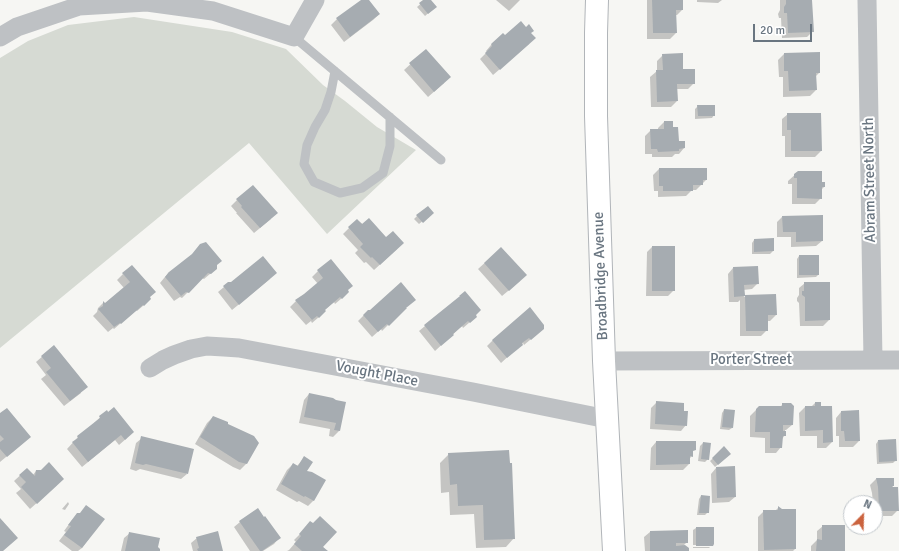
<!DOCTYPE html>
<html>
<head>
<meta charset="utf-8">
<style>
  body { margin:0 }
  #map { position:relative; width:899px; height:551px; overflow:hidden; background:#f6f6f3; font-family:Signika,sans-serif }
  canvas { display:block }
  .north { position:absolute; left:843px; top:495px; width:40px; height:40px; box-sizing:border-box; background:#fff; border:1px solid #c3c8cc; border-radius:50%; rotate:23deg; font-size:11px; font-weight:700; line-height:16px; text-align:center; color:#697580 }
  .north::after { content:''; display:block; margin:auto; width:14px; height:18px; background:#cb633e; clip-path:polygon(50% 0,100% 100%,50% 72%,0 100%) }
  .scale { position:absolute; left:753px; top:24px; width:59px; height:18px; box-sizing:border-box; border:2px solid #697580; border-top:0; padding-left:5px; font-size:12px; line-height:14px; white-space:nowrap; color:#697580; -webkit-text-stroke:3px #fff; paint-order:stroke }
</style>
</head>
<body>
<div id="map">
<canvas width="899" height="551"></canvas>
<div class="north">N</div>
<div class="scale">20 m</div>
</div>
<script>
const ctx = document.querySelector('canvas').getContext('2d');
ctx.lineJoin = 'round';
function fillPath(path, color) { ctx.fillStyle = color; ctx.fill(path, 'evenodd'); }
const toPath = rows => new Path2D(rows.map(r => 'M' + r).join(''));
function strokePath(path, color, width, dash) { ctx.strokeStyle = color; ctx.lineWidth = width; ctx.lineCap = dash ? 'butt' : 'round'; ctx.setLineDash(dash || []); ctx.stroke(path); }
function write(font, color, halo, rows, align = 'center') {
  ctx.font = font + ' Signika,sans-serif'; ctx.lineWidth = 4; ctx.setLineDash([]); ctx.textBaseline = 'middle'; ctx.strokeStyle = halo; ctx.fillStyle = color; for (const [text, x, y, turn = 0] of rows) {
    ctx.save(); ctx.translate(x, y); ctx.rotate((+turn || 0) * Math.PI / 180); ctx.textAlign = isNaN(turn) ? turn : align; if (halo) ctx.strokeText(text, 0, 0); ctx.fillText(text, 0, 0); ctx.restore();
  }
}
const green = toPath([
  [134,17,232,32,286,49,323,85,345,101,377,127,416,150,327,234,249,143,0,348,0,58,28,41,68,25]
]);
const shadow = toPath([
  [363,0,368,0,379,14,373,20,344,42,331,25,337,19],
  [425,0,430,0,433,9,425,16,417,7],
  [496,0,520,0,509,11],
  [647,0,682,0,682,10,677,15,676,15,676,33,670,39,647,39],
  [697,0,722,0,718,3,697,2],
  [780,0,811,0,813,31,807,37,782,38,781,18,779,18,778,14,780,10],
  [530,33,529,44,493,75,480,59,487,52,486,51,491,45,505,37],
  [426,50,444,83,428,97,404,70],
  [819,53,819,73,815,77,816,90,810,96,783,97,783,77,779,77,778,60,784,54],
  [663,55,682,70,694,83,688,89,676,89,677,101,671,107,651,107,650,77,657,71,657,61],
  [698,106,714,115,712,118,695,119,695,109],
  [788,114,821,151,815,157,785,157,785,136,782,136,782,119],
  [664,122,672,128,678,142,684,148,679,154,675,154,672,157,652,157,652,154,645,154,645,136,651,130,658,130,658,128],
  [659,169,706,180,696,190,692,190,686,196,658,197,658,191,654,191,653,175],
  [798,172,821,183,824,183,824,187,821,190,821,198,815,204,792,204,792,184,788,184,788,181],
  [237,200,271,219,254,233,236,213,237,213,231,206],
  [430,215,419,224,414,219,417,216],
  [782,217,822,241,816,246,791,247,791,237,777,237,777,222],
  [357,220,397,249,374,270,366,262,364,263,355,253,358,250,343,234],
  [754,240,773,251,770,254,752,254,752,243],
  [652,247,674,290,668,296,646,296,647,252],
  [501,248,520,281,502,296,478,269],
  [799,256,818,275,816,277,797,278,797,259],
  [216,265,216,268,210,274,204,279,202,278,182,298,180,297,174,301,160,283,169,272],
  [733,268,758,283,752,289,743,290,744,297,746,296,776,315,770,321,767,321,767,330,761,336,740,336,740,300,738,302,729,302,728,274],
  [318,271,347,291,342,298,335,304,334,302,324,310,319,317,312,323,311,321,306,325,290,307,296,301,318,284,312,277],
  [123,274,148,298,144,305,137,311,136,310,114,329,113,328,108,332,93,316,97,312,98,308,103,303,105,305,124,288,117,280],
  [270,279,232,310,218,292,224,287],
  [805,283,829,320,823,326,800,326,799,303,797,301,797,298,799,295,799,288],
  [454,302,475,315,470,322,463,328,462,326,435,351,419,331,425,326],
  [405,308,382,331,381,329,372,337,358,321,364,315],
  [537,334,524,345,523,343,501,363,487,346,493,340],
  [53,347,81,393,64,406,41,379,46,375,36,362],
  [309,394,344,403,339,431,333,437,329,436,330,429,299,423,304,400],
  [657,402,682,412,686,425,681,431,650,429,651,408],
  [815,403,821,407,832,442,826,448,817,448,817,436,800,436,799,413,805,407,811,407],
  [783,404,792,425,786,430,785,430,785,435,782,439,781,447,776,453,765,453,765,438,750,437,750,416,756,410,780,407],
  [724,410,732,428,729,430,720,429,722,413],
  [107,411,127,438,119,445,115,440,82,467,67,449,78,437,94,424,94,423],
  [841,412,859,441,853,447,839,447,839,436,836,436,836,418],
  [0,415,30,437,0,462],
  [213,417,258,443,246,464,240,470,233,467,195,444,207,423],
  [142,438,187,474,181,479,140,469,136,471,130,469,136,443],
  [878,441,896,460,893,463,877,464,876,444],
  [656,442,692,452,692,456,689,459,689,464,683,470,650,470,651,448],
  [703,443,708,459,705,462,698,461,700,446],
  [724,448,730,454,715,467,710,461],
  [449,454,514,538,506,547,476,548,474,514,450,515,449,492,441,493,440,463],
  [304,458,305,472,314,500,308,506,299,501,297,502,276,490,287,470,293,464,297,466],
  [716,468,735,497,729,502,712,503,711,474],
  [27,469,33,475,36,471,57,485,30,509,16,493,21,489,14,481],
  [876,479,893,479,893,486,891,488,898,510,892,516,875,516,875,503,873,503,872,493,870,485],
  [701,496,708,512,705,515,697,515,699,499],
  [68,502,69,504,65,510,62,509],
  [778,508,795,549,793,551,758,551,758,517,764,511,775,511],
  [78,514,103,519,82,548,78,551,72,551,59,541,66,532,64,531,72,520],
  [240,522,279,538,274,544,263,551,250,551,234,527],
  [823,526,844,551,811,551,811,546,817,540,817,531],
  [696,528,712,545,693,545,693,530],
  [305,529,327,551,287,551,289,550,296,542,294,540],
  [650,532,687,542,683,546,688,551,645,551,644,537],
  [130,533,157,547,159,551,121,551,124,538],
  [197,538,222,551,193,551,191,543],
  [693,547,710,547,709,548,693,548]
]);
const building = toPath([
  [361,0,369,0,380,14,350,37,336,18],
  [423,0,431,0,437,7,428,14,419,3],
  [652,0,683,0,683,10,676,10,677,33,653,33],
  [786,0,812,0,814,32,788,33,787,13,784,13,784,7,786,4],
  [521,21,526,27,529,24,534,31,531,33,536,38,500,70,485,53,492,46,491,44,503,33,505,35],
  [426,49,451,77,434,92,409,63],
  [820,52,820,73,816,73,817,90,789,91,788,71,784,71,784,53],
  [683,53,683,69,695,69,695,84,677,84,678,101,657,102,656,70,663,70,662,54],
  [697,105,715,105,715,116,698,116],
  [787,113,821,113,822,151,791,151,791,130,787,130],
  [664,121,673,121,673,127,678,127,679,141,685,141,685,148,679,149,679,151,658,152,657,149,651,149,650,129,664,129],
  [659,168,707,168,707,180,703,180,703,185,693,185,693,191,663,191,663,186,659,186],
  [798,171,822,171,822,182,825,182,825,187,822,187,822,199,797,198,797,178,794,178,794,174],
  [253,185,278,213,260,228,241,207,242,206,236,199],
  [428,206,434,213,423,223,416,215],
  [823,215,823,241,796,242,796,232,783,232,782,216],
  [369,218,386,237,393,231,404,243,380,265,372,257,371,258,360,247,363,244,348,227,357,219,362,224],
  [774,238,774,251,754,252,754,239],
  [206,242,222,261,217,265,217,269,211,274,208,273,189,293,186,292,181,296,165,277,169,272,192,254,200,244],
  [652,246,675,246,675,291,652,291],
  [501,247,527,275,509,291,484,263],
  [799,255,819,255,819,275,799,275],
  [263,256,277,273,239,305,223,286,228,282,231,282],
  [331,259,353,286,348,290,349,292,342,299,340,297,325,310,326,311,319,318,317,316,312,320,295,300,304,294,323,278,317,270],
  [132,265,156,292,150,297,151,299,144,306,143,305,121,324,120,323,114,327,98,309,103,306,103,301,105,303,130,282,122,273],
  [758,266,759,284,744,285,745,295,776,294,777,315,768,315,768,331,746,331,745,296,734,297,733,267],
  [401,282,416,300,406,308,407,308,389,326,387,324,378,332,363,315,368,310,370,310],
  [804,282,830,282,830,320,805,321,805,297,802,295,802,291,804,291],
  [465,291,481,310,476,315,477,317,470,323,468,321,453,334,454,335,441,346,424,325,460,296,459,296],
  [530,307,544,325,544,329,531,340,529,338,522,343,523,345,507,358,492,340],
  [54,345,88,387,70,401,46,372,51,368,41,356],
  [309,393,333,398,336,400,346,402,340,431,334,430,336,423,304,417],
  [656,401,684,403,684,411,688,411,687,426,655,424],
  [815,402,821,402,821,406,832,406,833,442,823,443,823,430,805,431,805,406,815,406],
  [782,403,791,403,794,406,793,425,783,425,783,431,786,431,786,436,783,436,782,448,770,448,770,432,755,432,756,409,759,406,782,406],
  [114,407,134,432,125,440,121,435,88,462,72,442,78,438,77,436,100,418,99,416,107,410,108,412],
  [7,408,31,437,7,457,0,449,0,442,4,439,0,435,0,413],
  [724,409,735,410,733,428,722,427],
  [859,410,860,441,845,441,844,431,841,431,841,411],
  [213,416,228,422,228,424,254,436,259,443,247,464,239,462,200,437],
  [141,436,194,449,188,474,146,464,143,465,135,463],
  [896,439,897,461,879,462,878,440],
  [656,441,696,441,696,450,693,451,693,457,690,456,690,464,656,465],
  [703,442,711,443,709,460,701,459],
  [724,446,731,454,718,465,712,458],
  [509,450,510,463,512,463,515,539,484,540,483,505,458,506,457,484,450,485,448,453],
  [304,456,313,462,307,471,312,472,326,480,314,501,305,496,304,497,281,484,293,463,298,466],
  [49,462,64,479,37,504,21,487,26,482,19,475,27,468,35,476,36,470,41,470],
  [735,466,736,497,717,498,716,467],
  [876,478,894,478,894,486,892,486,893,487,898,487,899,511,879,511,878,487],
  [701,495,710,496,709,513,699,513],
  [86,505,105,519,82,548,64,535,71,526,68,525,77,513,80,513],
  [778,506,782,509,796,509,796,549,764,550,763,510,778,510],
  [258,508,264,517,265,516,281,538,262,551,260,551,239,521],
  [320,516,337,532,323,547,328,551,302,551,294,544,301,536,299,534,310,521,313,523],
  [0,518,18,538,3,551,0,551],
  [822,525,845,525,845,551,816,551,817,539,822,540],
  [696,527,714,527,714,544,713,546,696,546],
  [688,530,688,543,676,543,676,546,685,545,689,548,689,551,650,551,650,531],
  [218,531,223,551,198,551,197,549,199,548,196,537],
  [129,532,160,538,158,547,160,549,160,551,125,551]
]);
const service = toPath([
  [294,37,441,160],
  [335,71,331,92,325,110,315,127,307,145,304,164,314,182,340,193,362,188,383,173,390,146,390,117]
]);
const minor = toPath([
  [867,0,873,360],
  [0,37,17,27,79,6,147,2,213,11,294,37,315,0],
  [604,361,899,360],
  [150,368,163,360,174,355,191,349,207,346,224,347,239,348,473,392,607,419]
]);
const secondary = toPath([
  [597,0,596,33,596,116,604,361,614,551]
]);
const streetNames = [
  ["Abram Street North",870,180,-91],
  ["Broadbridge Avenue",601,276,-92],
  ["Porter Street",751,360],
  ["Vought Place",377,374,11]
];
fillPath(green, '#d6dad3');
fillPath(shadow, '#0003');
fillPath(building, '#a6acb1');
strokePath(secondary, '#b1b5b9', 24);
strokePath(service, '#bec1c4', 9);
strokePath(minor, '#bec1c4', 19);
strokePath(secondary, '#fff', 22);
write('15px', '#697580', '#fff', streetNames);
</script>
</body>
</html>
